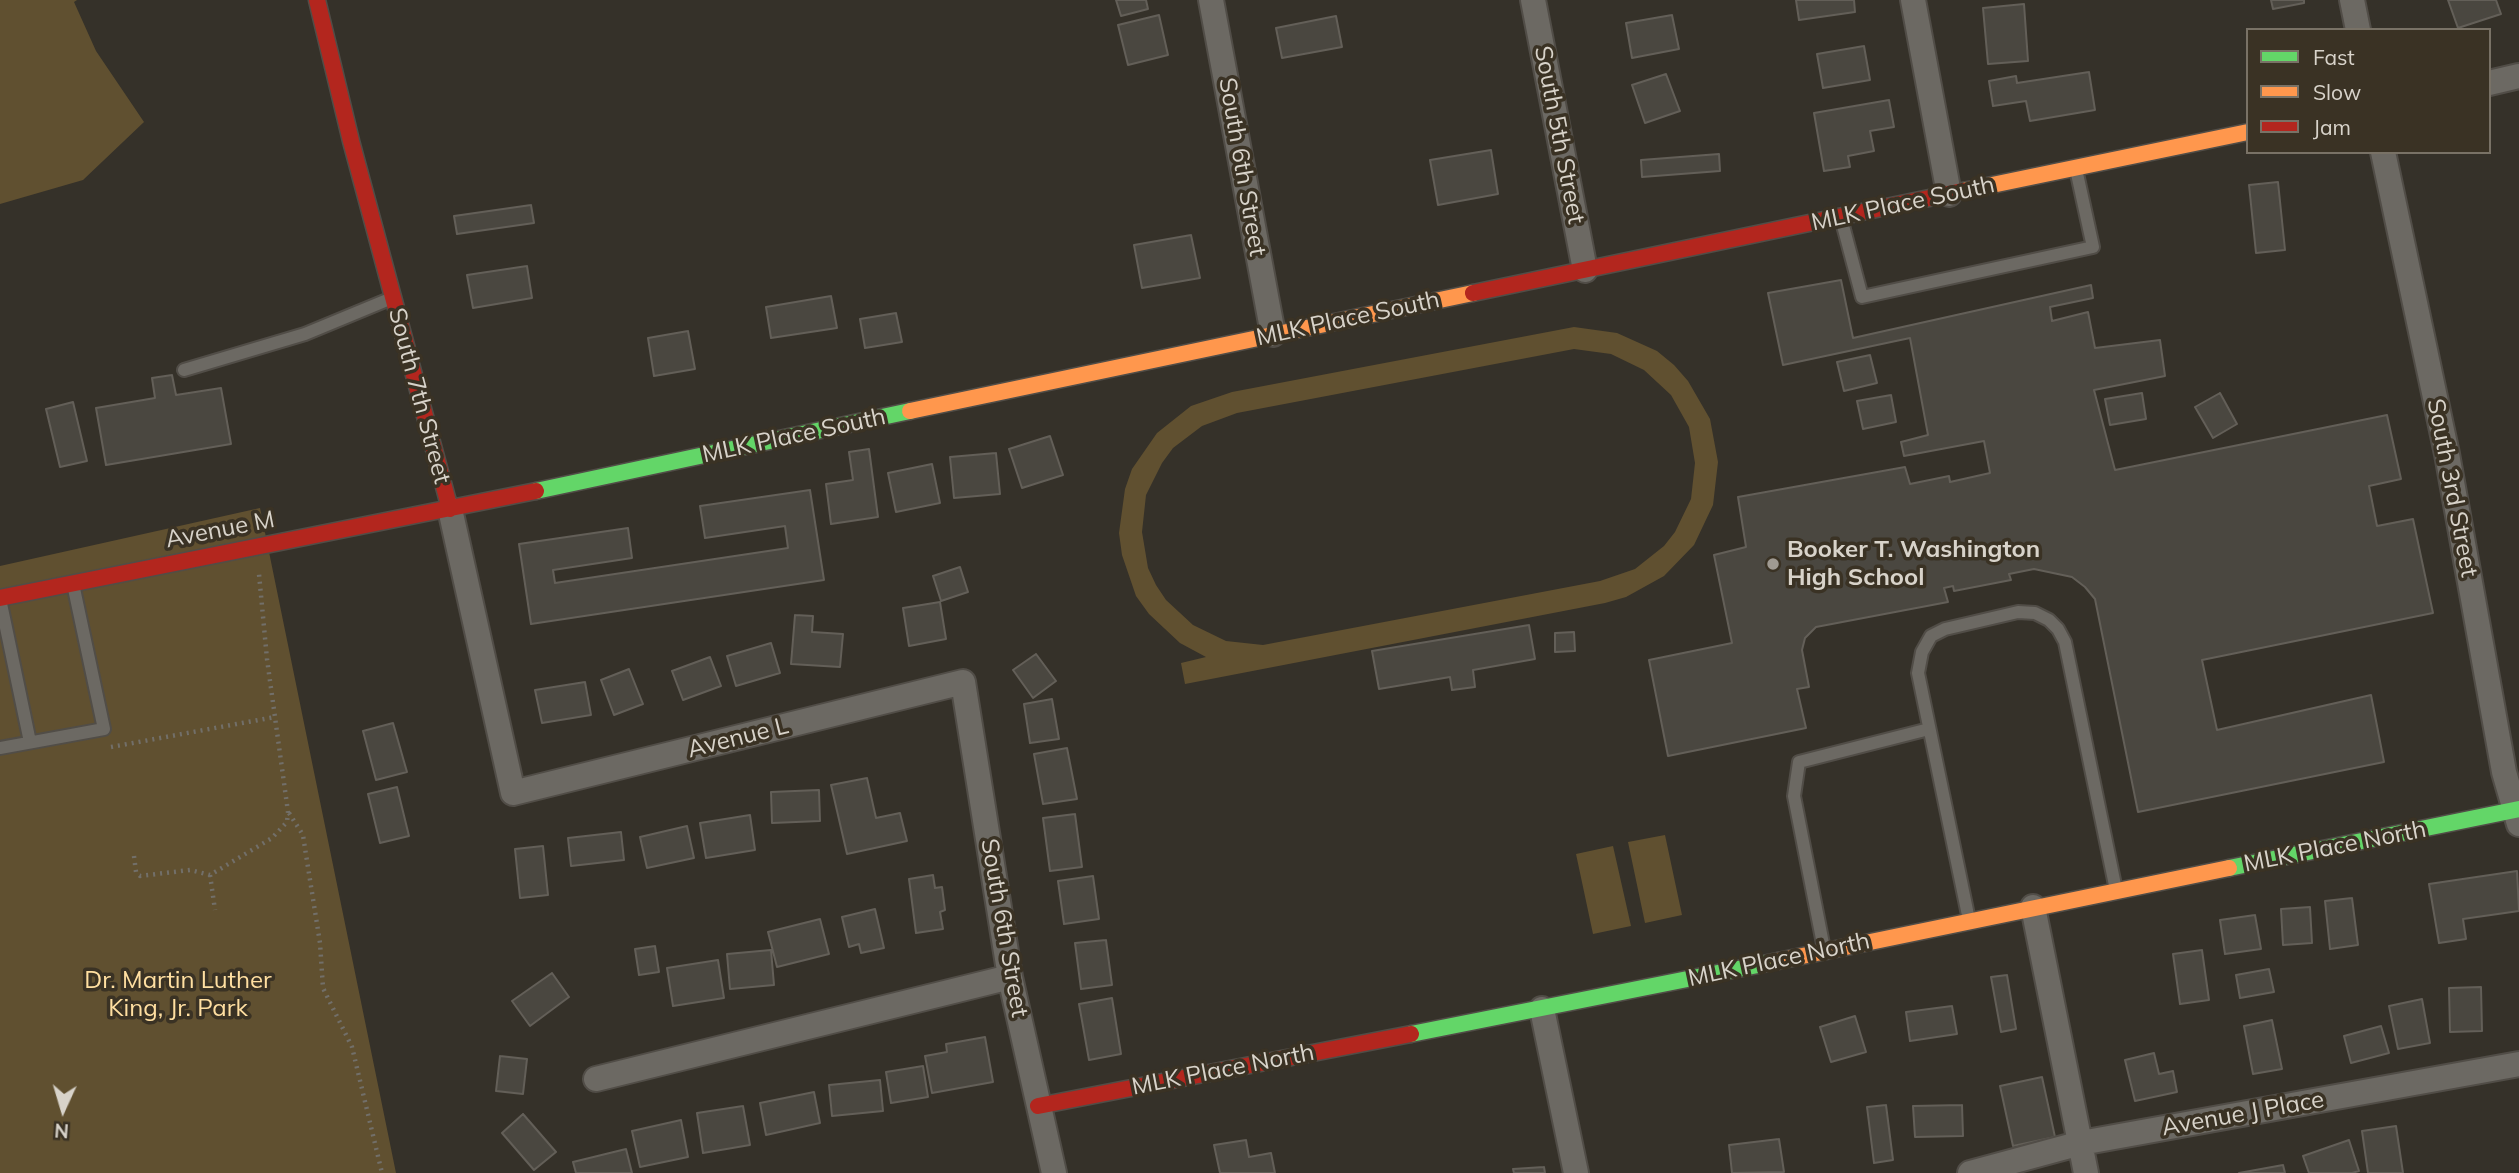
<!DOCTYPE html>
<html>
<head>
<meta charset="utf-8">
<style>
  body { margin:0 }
  #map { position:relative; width:2519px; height:1173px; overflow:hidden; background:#353129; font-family:Mulish,sans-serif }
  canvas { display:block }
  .legend { position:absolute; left:2246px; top:28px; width:245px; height:126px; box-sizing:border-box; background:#3a3224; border:2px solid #797266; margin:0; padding:9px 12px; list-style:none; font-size:21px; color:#d8d3ca }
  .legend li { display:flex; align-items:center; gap:14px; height:35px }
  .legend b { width:35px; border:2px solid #797266 }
  .north { position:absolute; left:28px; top:1075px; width:70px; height:70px; -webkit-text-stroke:5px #3a3224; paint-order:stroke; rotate:184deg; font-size:19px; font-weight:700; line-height:28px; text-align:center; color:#d8d3ca }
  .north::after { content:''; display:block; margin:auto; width:24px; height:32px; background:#d8d3ca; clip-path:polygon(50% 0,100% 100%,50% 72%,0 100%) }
</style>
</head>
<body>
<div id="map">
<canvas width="2519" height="1173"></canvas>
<ul class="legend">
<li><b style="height:9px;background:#63d668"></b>Fast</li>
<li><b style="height:9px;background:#ff974d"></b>Slow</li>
<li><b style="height:9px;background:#b3261e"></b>Jam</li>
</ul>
<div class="north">N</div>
</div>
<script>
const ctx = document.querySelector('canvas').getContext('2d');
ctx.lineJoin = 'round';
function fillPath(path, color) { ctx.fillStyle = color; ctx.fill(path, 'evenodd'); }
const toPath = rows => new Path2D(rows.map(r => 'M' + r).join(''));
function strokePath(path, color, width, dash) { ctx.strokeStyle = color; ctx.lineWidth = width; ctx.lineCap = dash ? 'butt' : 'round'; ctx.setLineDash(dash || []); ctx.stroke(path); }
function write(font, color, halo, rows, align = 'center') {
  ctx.font = font + ' Mulish,sans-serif'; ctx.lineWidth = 7; ctx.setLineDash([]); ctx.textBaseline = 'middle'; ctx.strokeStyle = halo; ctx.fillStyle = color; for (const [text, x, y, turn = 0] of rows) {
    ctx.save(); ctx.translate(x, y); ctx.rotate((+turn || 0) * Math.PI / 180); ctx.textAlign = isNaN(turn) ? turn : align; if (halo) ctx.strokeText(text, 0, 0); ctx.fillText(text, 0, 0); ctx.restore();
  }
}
const green = toPath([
  [0,0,77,0,74,2,96,51,144,122,83,180,0,204],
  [1574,327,1617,333,1657,351,1674,365,1688,381,1710,419,1718,462,1713,505,1694,545,1664,576,1626,597,1605,603,1185,684,1181,663,1206,657,1180,643,1149,614,1136,596,1122,555,1119,533,1125,489,1132,469,1157,433,1191,406,1232,392],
  [1574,349,1611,354,1644,370,1671,395,1689,427,1695,463,1691,499,1675,532,1664,546,1635,569,1600,581,1263,645,1226,641,1193,625,1166,600,1156,585,1148,568,1142,532,1146,495,1162,463,1173,448,1202,426,1237,413],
  [260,508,396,1173,0,1173,0,566],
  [1665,835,1682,915,1645,923,1628,842],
  [1613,846,1631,926,1593,934,1576,854]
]);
const building = toPath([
  [1116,0,1146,0,1148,9,1121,16,1116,0],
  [1796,0,1854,0,1855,12,1799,20,1796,0],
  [2271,0,2304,0,2304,3,2273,9,2271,0],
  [2448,0,2496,0,2501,14,2458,28,2448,0],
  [2024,4,2028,61,1988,64,1983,8,2024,4],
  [1159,15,1168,55,1128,65,1118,25,1159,15],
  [1672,15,1679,49,1632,58,1626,23,1672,15],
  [1336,16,1342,47,1282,58,1276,28,1336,16],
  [1864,46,1870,80,1823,88,1817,54,1864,46],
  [2089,72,2095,110,2030,121,2026,101,1993,106,1989,81,2016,76,2017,83,2089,72],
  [1666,74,1680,111,1645,123,1632,85,1666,74],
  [1889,100,1894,127,1870,131,1874,151,1848,156,1850,167,1824,171,1814,113,1889,100],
  [1491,150,1498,194,1438,205,1430,160,1491,150],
  [1719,154,1720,171,1642,177,1641,160,1719,154],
  [2278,182,2285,250,2256,253,2249,185,2278,182],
  [531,205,534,223,457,234,454,216,531,205],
  [1191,235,1200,278,1142,288,1134,245,1191,235],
  [527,266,532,298,473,308,467,275,527,266],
  [1841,280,1853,338,2091,285,2093,298,2050,307,2052,321,2088,312,2095,348,2160,340,2165,376,2094,390,2115,470,2387,415,2401,479,2369,486,2377,526,2413,519,2433,613,2202,660,2217,730,2371,695,2384,762,2138,812,2095,599,2085,587,2072,577,2034,569,2009,574,2011,580,1954,591,1953,586,1944,588,1948,602,1816,627,1805,638,1802,650,1809,687,1797,689,1806,728,1668,756,1649,660,1732,643,1714,555,1746,547,1738,497,1905,467,1910,484,1949,476,1950,482,1990,473,1984,441,1904,456,1901,442,1928,435,1910,338,1783,365,1768,293,1841,280],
  [831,296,837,328,771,338,766,307,831,296],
  [896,313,902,342,865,348,860,319,896,313],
  [688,331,695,369,654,376,648,338,688,331],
  [1870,355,1877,383,1844,391,1837,362,1870,355],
  [172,375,176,395,221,388,231,444,106,465,96,408,155,398,152,378,172,375],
  [2142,393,2146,419,2110,425,2105,399,2142,393],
  [2220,393,2237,424,2213,438,2195,407,2220,393],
  [1891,395,1896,422,1863,429,1857,401,1891,395],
  [73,402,87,461,60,467,46,409,73,402],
  [1050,436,1063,475,1022,488,1009,449,1050,436],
  [869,449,878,517,831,524,826,484,853,480,849,452,869,449],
  [996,453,1000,494,954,498,950,457,996,453],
  [932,464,940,503,896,512,888,473,932,464],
  [810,490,824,580,531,624,519,544,628,528,632,558,553,570,555,583,788,548,785,526,705,538,700,506,810,490],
  [960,567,968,592,941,601,933,576,960,567],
  [940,602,946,639,909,646,903,608,940,602],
  [795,615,813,616,812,632,843,634,840,667,791,664,795,615],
  [1529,625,1535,659,1473,670,1475,687,1452,690,1450,677,1379,689,1372,651,1529,625],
  [1574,632,1575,651,1555,652,1555,633,1574,632],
  [771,643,780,673,736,686,727,656,771,643],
  [1036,654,1056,681,1033,698,1013,670,1036,654],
  [710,657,721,686,683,700,672,671,710,657],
  [629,669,643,704,614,715,601,680,629,669],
  [585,682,591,715,542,723,535,690,585,682],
  [1052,699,1059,739,1030,743,1024,704,1052,699],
  [393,723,407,772,376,780,363,731,393,723],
  [1067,748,1077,799,1043,804,1034,754,1067,748],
  [867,778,876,818,900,813,907,841,847,854,831,785,867,778],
  [397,787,409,836,380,843,368,794,397,787],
  [819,790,820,821,772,823,771,792,819,790],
  [1075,814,1082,867,1050,871,1043,818,1075,814],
  [750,815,755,850,706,858,700,823,750,815],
  [687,826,694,858,647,868,640,837,687,826],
  [621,832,624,860,571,866,568,838,621,832],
  [543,846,548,895,520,898,515,849,543,846],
  [2517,871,2519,911,2463,919,2466,939,2439,943,2429,884,2517,871],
  [933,875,935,888,942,887,945,910,940,912,943,929,916,933,909,879,933,875],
  [1093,876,1099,919,1064,924,1058,881,1093,876],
  [2352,898,2358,945,2330,949,2325,901,2352,898],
  [2310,907,2312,943,2283,945,2281,909,2310,907],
  [875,909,884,948,861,953,859,944,849,947,842,917,875,909],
  [2255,915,2261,949,2225,954,2220,920,2255,915],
  [820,919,829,954,777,967,768,932,820,919],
  [1106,940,1112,985,1081,989,1075,943,1106,940],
  [655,946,659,972,639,975,635,949,655,946],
  [771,950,774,985,730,989,727,954,771,950],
  [2202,950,2209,1000,2180,1004,2173,954,2202,950],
  [718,960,724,998,673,1006,667,968,718,960],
  [2269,969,2274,992,2240,998,2236,975,2269,969],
  [552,973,569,997,530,1026,512,1001,552,973],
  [2007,975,2016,1029,2001,1032,1991,977,2007,975],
  [2481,987,2482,1031,2450,1032,2449,988,2481,987],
  [1112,998,1121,1054,1089,1060,1079,1004,1112,998],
  [2422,999,2430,1043,2398,1049,2389,1006,2422,999],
  [1952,1006,1957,1034,1910,1041,1906,1012,1952,1006],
  [1855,1016,1866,1052,1831,1062,1820,1027,1855,1016],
  [2272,1020,2282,1069,2253,1074,2244,1026,2272,1020],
  [2381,1026,2389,1053,2351,1063,2344,1036,2381,1026],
  [985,1037,993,1082,932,1093,925,1056,947,1052,946,1044,985,1037],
  [2154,1053,2159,1074,2173,1071,2177,1092,2135,1101,2125,1060,2154,1053],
  [500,1056,527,1059,523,1094,496,1091,500,1056],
  [923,1066,928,1097,891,1103,886,1072,923,1066],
  [2042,1077,2055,1137,2013,1146,2000,1086,2042,1077],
  [880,1080,883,1111,832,1116,829,1085,880,1080],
  [814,1092,820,1123,766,1135,760,1103,814,1092],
  [1886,1105,1893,1160,1874,1163,1867,1107,1886,1105],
  [1962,1105,1963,1136,1915,1137,1913,1106,1962,1105],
  [743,1106,750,1145,703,1153,697,1113,743,1106],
  [523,1114,556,1152,534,1170,502,1133,523,1114],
  [681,1120,688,1157,640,1167,632,1131,681,1120],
  [2396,1126,2403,1173,2368,1173,2362,1131,2396,1126],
  [1779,1139,1784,1172,1732,1173,1729,1145,1779,1139],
  [1246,1140,1249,1157,1271,1153,1275,1173,1220,1173,1214,1145,1246,1140],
  [2349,1140,2359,1171,2352,1173,2309,1173,2303,1156,2349,1140],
  [626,1149,632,1173,576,1173,573,1162,626,1149],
  [2283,1165,2285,1173,2239,1173,2283,1165],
  [1544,1167,1545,1173,1514,1173,1513,1169,1544,1167]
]);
const path = toPath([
  [111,747,275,717],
  [289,813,303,835,304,842,320,943,323,988,352,1047,382,1173],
  [134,856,136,872,140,876,190,870,210,875,272,838,287,822,288,812,267,659,259,574],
  [210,875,215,910]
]);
const lane = toPath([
  [1841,218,1862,297,2093,247,2076,169],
  [184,370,305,334,392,298],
  [0,599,30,742],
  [0,748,104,729,73,584],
  [1969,920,1918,673,1922,652,1931,636,1945,629,2018,612,2035,613,2049,620,2058,629,2065,642,2116,890],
  [1824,949,1794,796,1799,762,1929,729]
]);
const street = toPath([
  [1211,0,1273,334],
  [1533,0,1585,270],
  [1913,0,1949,194],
  [2352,0,2358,30],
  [2489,83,2519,76],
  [2383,152,2447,454,2504,772,2519,824],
  [450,509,513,793,963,682,1010,977,1054,1173],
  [2033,907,2086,1173],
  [1542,1009,1576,1173],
  [596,1079,1010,977],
  [1970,1173,2081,1143,2519,1064]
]);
const fast = toPath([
  [536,491,910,411],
  [2229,868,2519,809],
  [1411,1034,1778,961]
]);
const slow = toPath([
  [1963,191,2248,132],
  [910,411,1473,293],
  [1778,961,2229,868]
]);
const jam = toPath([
  [317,0,351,141,450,509],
  [1473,293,1963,191],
  [0,598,536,491],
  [1038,1106,1411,1034]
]);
const markers = [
  [1773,564,7,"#9f9a92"]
];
const streetNames = [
  ["South 5th Street",1559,135,79],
  ["South 6th Street",1242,167,80],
  ["MLK Place South",1903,204,-12],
  ["MLK Place South",1348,319,-12],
  ["South 7th Street",419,396,75],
  ["MLK Place South",794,436,-12],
  ["South 3rd Street",2452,488,79],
  ["Avenue M",220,530,-11],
  ["Avenue L",738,738,-14],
  ["MLK Place North",2335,847,-11],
  ["South 6th Street",1004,928,80],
  ["MLK Place North",1779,960,-12],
  ["MLK Place North",1223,1070,-11],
  ["Avenue J Place",2243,1114,-10]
];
const poiNames = [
  ["Booker T. Washington",1787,550],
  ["High School",1787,578]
];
const parkNames = [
  ["Dr. Martin Luther",178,981],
  ["King, Jr. Park",178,1009]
];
fillPath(green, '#605030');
fillPath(building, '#4a4740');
strokePath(building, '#635f58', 2);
strokePath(lane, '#514d47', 16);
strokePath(street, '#514d47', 28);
strokePath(fast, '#514d47', 19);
strokePath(slow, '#514d47', 19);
strokePath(jam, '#514d47', 19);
strokePath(path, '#726f69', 4.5, [2, 5]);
strokePath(lane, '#6c6963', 12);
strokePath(street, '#6c6963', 24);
strokePath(fast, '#63d668', 16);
strokePath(slow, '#ff974d', 16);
strokePath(jam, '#b3261e', 16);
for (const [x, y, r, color] of markers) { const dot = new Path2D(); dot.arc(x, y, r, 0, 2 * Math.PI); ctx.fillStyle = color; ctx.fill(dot); strokePath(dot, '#3a3224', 2.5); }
write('24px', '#d8d3ca', '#3a3224', streetNames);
write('bold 24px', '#d8d3ca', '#3a3224', poiNames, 'left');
write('24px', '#ffdfa1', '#3a3224', parkNames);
</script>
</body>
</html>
